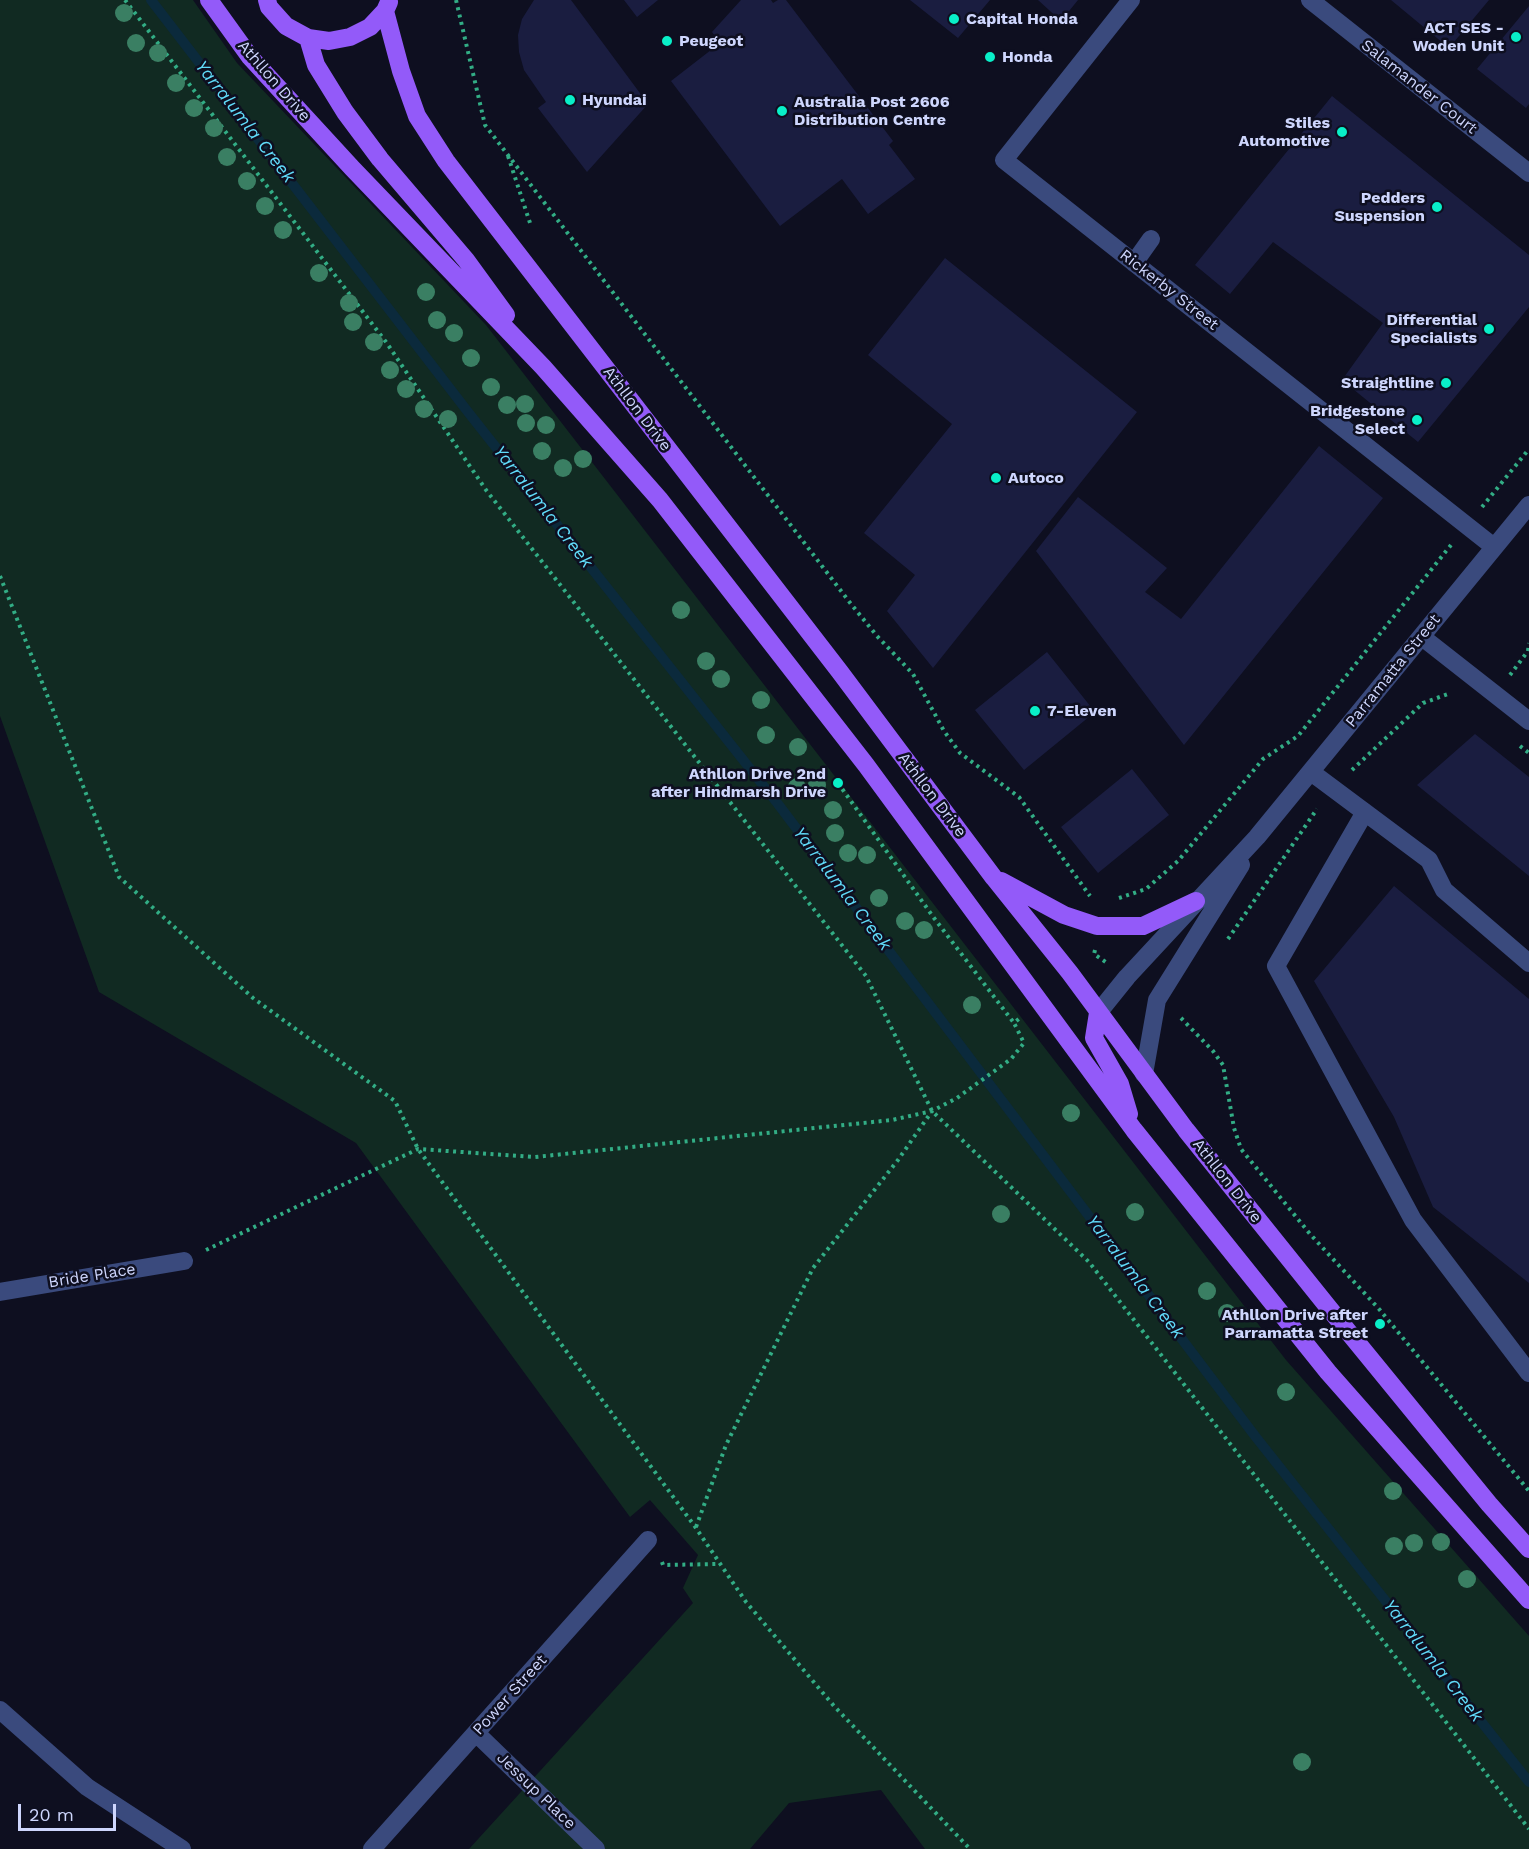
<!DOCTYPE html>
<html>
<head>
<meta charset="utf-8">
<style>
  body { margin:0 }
  #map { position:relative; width:1529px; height:1849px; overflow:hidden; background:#0e0f20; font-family:"Work Sans",sans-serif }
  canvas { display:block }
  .scale { position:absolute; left:18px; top:1804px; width:98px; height:27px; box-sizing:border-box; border:3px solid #ced6fd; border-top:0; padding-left:8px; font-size:18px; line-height:21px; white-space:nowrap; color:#ced6fd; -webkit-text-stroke:4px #0e0f20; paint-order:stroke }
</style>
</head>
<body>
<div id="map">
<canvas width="1529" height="1849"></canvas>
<div class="scale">20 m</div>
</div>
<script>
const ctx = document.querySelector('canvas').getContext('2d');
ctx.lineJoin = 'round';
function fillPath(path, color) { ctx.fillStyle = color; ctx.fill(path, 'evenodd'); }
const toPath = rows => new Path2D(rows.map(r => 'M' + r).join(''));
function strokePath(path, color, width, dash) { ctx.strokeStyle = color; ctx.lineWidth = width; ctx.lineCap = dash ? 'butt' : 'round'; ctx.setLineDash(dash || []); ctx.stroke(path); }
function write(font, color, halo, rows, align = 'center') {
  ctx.font = font + ' "Work Sans",sans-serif'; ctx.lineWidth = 5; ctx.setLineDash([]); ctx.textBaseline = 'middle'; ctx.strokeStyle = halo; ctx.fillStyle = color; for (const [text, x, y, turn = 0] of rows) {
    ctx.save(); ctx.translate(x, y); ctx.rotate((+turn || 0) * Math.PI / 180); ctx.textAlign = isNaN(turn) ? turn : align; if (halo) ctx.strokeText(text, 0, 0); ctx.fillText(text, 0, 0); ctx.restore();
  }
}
const green = toPath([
  [0,0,193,0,237,63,486,325,1286,1360,1529,1636,1529,1849,925,1849,881,1790,789,1803,750,1849,469,1849,693,1603,683,1588,698,1555,650,1500,630,1517,356,1143,99,992,0,716]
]);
const stream = toPath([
  [151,0,468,412,778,804,1255,1436,1529,1782]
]);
const building = toPath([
  [534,0,571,0,648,104,587,172,538,108,546,102,524,70,519,52,518,35,522,19],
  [624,0,658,0,637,17],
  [741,0,771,0,773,3,778,0,786,0,893,141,889,145,915,179,868,214,842,179,780,226,671,81,720,43,712,32],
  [910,0,990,0,958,38],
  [1038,0,1078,0,1061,21],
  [1391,0,1489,0,1449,48],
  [1529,6,1529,104,1526,108,1477,69],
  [1332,96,1529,255,1529,307,1418,442,1342,380,1383,323,1273,242,1230,294,1195,265],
  [945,258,1137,412,933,668,887,611,915,575,864,533,952,424,868,355],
  [1319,446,1383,498,1184,745,1036,551,1078,497,1167,568,1145,592,1181,619],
  [1047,652,1095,712,1024,770,975,710],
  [1475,734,1529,777,1529,876,1417,785],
  [1132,769,1169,815,1098,873,1061,827],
  [1394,886,1529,999,1529,1283,1433,1207,1394,1117,1314,981]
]);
const path = toPath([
  [125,0,386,342,486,490,866,976,932,1111,1089,1262,1529,1829],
  [456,0,485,125,851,604,877,636,913,674,944,731,960,753,1019,797,1090,896],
  [508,156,531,226],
  [1482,507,1529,449],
  [0,576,119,877,253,998,395,1101,418,1149,696,1528,746,1602,834,1706,970,1849],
  [1510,675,1528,651,1529,643],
  [1520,746,1529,753],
  [1352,770,1423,703,1451,693],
  [838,783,934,918,1014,1023],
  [1119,898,1146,889,1178,861,1263,759,1298,736,1451,545],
  [1228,939,1317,809],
  [1095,950,1094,954,1107,963],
  [1181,1018,1213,1051,1223,1065,1234,1128,1241,1149,1310,1234,1379,1309,1529,1491],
  [206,1250,418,1149,535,1157,892,1120,932,1111],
  [696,1527,726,1445,813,1268,898,1160,932,1111,957,1098,1011,1059,1024,1043,1014,1023,1021,1017],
  [662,1562,663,1565,719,1564]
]);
const minor = toPath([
  [1131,0,1004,160,1494,547],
  [1310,0,1529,173],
  [1134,263,1151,239],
  [1422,637,1529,721],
  [1311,772,1429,860,1444,890,1529,963],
  [1365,812,1276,966,1413,1220,1529,1373],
  [1098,1013,1127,977,1257,837,1529,505],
  [1144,1074,1157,1000,1241,865],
  [0,1292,184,1261],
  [0,1710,87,1787,182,1849],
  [476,1733,596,1849],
  [372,1849,648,1540]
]);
const major = toPath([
  [209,0,250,57,352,168,543,367,660,500,866,765,1134,1130,1328,1372,1529,1600],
  [267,0,269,7,286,26,308,38,329,41,350,37,370,27,385,11,389,2],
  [385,11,401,71,417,116,446,161,840,672,994,878,1070,973,1186,1130,1328,1307,1489,1504,1529,1549],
  [308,38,316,65,345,112,380,159,466,260,506,315],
  [1001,881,1064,915,1097,926,1143,926,1196,901],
  [1098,1013,1094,1038,1120,1084,1129,1114]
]);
const trees = [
  [124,13],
  [136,43],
  [158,53],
  [176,83],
  [194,108],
  [214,128],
  [227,157],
  [247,181],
  [265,206],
  [283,230],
  [319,273],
  [426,292],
  [349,303],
  [437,320],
  [353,322],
  [454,333],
  [374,342],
  [471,358],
  [390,370],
  [491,387],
  [406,389],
  [525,404],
  [507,405],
  [424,409],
  [448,419],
  [526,423],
  [546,425],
  [542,451],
  [583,459],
  [563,468],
  [681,610],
  [706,661],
  [721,679],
  [761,700],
  [766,735],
  [798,747],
  [817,785],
  [797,787],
  [833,810],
  [835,833],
  [848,853],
  [867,855],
  [879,898],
  [905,921],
  [924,930],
  [972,1005],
  [1071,1113],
  [1135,1212],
  [1001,1214],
  [1207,1291],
  [1227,1313],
  [1286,1392],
  [1393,1491],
  [1441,1542],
  [1414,1543],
  [1394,1546],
  [1467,1579],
  [1302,1762]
];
const markers = [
  [954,19,6,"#09efc8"],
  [1516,37,6,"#09efc8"],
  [667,41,6,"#09efc8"],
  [990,57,6,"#09efc8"],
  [570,100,6,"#09efc8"],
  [782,111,6,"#09efc8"],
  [1342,132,6,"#09efc8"],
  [1437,207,6,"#09efc8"],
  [1489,329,6,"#09efc8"],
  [1446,383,6,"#09efc8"],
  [1417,420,6,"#09efc8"],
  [996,478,6,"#09efc8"],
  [1035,711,6,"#09efc8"],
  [838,783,6,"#09efc8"],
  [1380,1324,6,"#09efc8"]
];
const poiNames = [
  ["Capital Honda",966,19,"left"],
  ["ACT SES -",1504,28],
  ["Woden Unit",1504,46],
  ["Peugeot",679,41,"left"],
  ["Honda",1002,57,"left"],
  ["Hyundai",582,100,"left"],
  ["Australia Post 2606",794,102,"left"],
  ["Distribution Centre",794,120,"left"],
  ["Stiles",1330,123],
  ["Automotive",1330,141],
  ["Pedders",1425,198],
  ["Suspension",1425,216],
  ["Differential",1477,320],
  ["Specialists",1477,338],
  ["Straightline",1434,383],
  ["Bridgestone",1405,411],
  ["Select",1405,429],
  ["Autoco",1008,478,"left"],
  ["7-Eleven",1047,711,"left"],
  ["Athllon Drive 2nd",826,774],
  ["after Hindmarsh Drive",826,792],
  ["Athllon Drive after",1368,1315],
  ["Parramatta Street",1368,1333]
];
const streetNames = [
  ["Athllon Drive",274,81,49],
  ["Salamander Court",1419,87,38],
  ["Rickerby Street",1169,290,38],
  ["Athllon Drive",637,409,53],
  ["Parramatta Street",1393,671,-51],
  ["Athllon Drive",932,795,53],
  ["Athllon Drive",1227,1181,52],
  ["Bride Place",92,1276,-9],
  ["Power Street",510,1695,-48],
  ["Jessup Place",536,1791,44]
];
const waterNames = [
  ["Yarralumla Creek",245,122,52],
  ["Yarralumla Creek",543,507,52],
  ["Yarralumla Creek",842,889,53],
  ["Yarralumla Creek",1135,1277,53],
  ["Yarralumla Creek",1433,1661,52]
];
fillPath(green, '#112a22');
strokePath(stream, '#0b2a3c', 10);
fillPath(building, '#1a1d40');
strokePath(path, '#32ad85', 4, [3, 4.5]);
strokePath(minor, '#3a4a7d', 18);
strokePath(major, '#935af9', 18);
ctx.fillStyle = '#3a7f63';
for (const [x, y] of trees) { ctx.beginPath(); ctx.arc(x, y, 9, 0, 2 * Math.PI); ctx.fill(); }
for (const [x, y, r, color] of markers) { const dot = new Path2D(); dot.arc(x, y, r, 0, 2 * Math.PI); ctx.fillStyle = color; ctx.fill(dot); strokePath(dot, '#0e0f20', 2); }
write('bold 16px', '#ced6fd', '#0e0f20', poiNames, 'right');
write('16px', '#ced6fd', '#0e0f20', streetNames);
write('italic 18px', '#60dbf9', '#0e0f20', waterNames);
</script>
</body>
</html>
